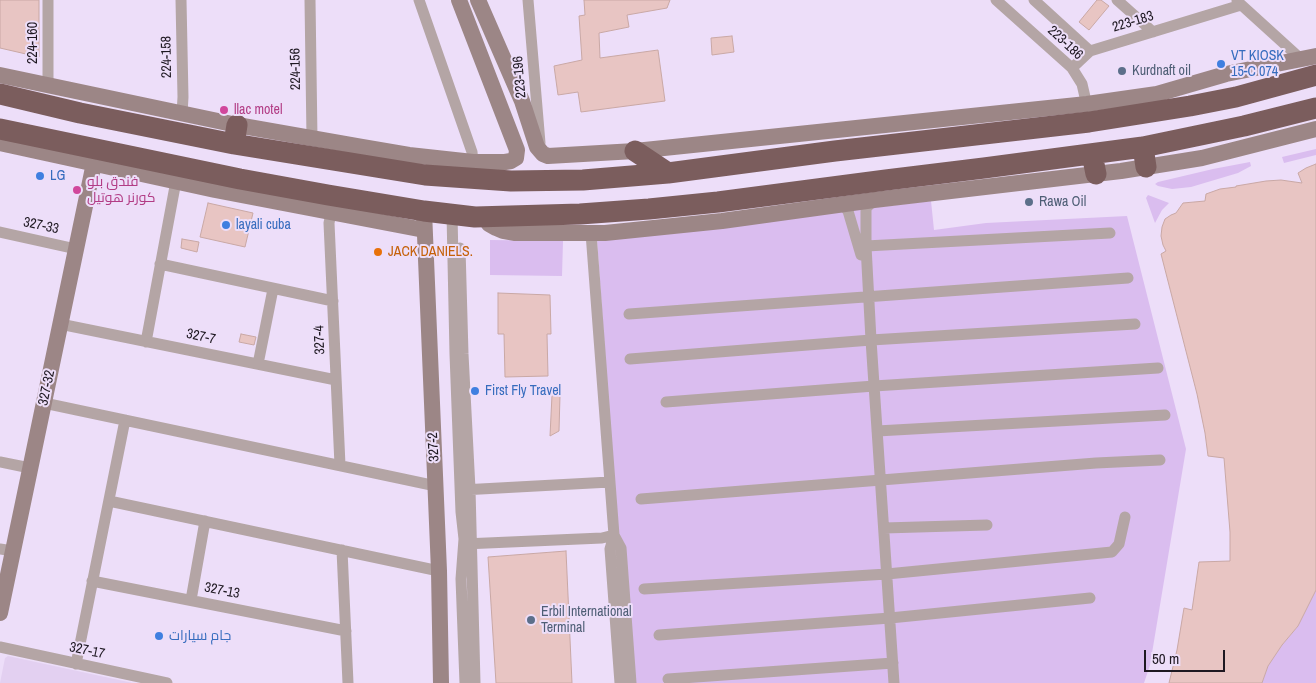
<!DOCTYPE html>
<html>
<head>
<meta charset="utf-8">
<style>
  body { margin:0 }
  #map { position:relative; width:1316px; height:683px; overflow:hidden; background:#eddef9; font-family:"Archivo Narrow",sans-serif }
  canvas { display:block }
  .scale { position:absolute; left:1144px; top:650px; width:81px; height:22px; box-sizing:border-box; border:2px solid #1e1821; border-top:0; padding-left:6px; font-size:15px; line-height:18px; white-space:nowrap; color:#1e1821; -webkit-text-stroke:4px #eddef9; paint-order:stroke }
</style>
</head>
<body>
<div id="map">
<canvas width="1316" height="683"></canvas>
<div class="scale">50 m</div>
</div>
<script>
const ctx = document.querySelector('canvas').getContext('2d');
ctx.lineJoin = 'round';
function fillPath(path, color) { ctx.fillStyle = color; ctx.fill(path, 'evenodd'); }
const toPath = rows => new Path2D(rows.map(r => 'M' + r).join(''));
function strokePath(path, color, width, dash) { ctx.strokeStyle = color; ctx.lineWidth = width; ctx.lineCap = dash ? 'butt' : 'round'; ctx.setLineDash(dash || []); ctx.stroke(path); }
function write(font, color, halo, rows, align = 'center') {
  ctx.font = font + ' "Archivo Narrow",Cairo,sans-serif'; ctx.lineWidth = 4; ctx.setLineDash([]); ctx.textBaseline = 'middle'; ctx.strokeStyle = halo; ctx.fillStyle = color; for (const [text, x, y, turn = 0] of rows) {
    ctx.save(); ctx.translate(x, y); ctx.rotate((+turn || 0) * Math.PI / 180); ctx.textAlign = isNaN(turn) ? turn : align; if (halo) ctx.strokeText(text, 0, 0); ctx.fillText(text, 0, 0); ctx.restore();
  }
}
const built = toPath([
  [8,656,133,683,0,683,5,658]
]);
const green = toPath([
  [1316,149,1316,155,1284,163,1282,157],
  [1250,162,1251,166,1238,173,1191,187,1172,189,1158,186,1155,184,1158,182,1213,169],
  [1148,195,1169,203,1162,210,1155,223,1146,198],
  [931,201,934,230,986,223,1127,216,1186,449,1150,665,1144,683,628,683,597,239],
  [490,240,563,241,562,276,490,275],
  [1316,590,1316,683,1262,683,1268,666,1282,645,1298,626]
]);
const building = toPath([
  [0,0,39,0,39,57,0,48,0,0],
  [584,0,670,0,667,8,627,15,629,27,599,33,600,58,658,50,665,101,581,112,578,92,558,95,554,66,582,60,579,16,585,15,584,0],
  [1097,0,1101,0,1109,6,1089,30,1079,22,1097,0],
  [732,36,734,52,712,55,711,38,732,36],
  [1316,164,1316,590,1298,626,1282,645,1268,666,1262,683,1169,683,1177,650,1184,608,1192,610,1199,562,1230,561,1230,532,1224,458,1208,456,1205,433,1197,394,1161,254,1166,251,1163,245,1161,236,1162,227,1165,219,1171,215,1176,213,1183,203,1205,201,1206,194,1220,189,1236,187,1236,186,1266,181,1281,180,1302,183,1298,173,1306,168,1316,164],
  [208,203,253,213,245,247,200,237,208,203],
  [182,239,199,242,197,252,181,248,182,239],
  [498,293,550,295,551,334,547,334,548,376,505,377,504,334,498,334,498,293],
  [241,334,256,337,254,345,239,342,241,334],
  [552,395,560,395,559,431,550,436,552,395],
  [566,551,572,683,496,683,488,557,566,551]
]);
const street = toPath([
  [48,0,48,86],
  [181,0,183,97,182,114],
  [310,0,312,138],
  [419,0,472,152,473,162],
  [528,0,540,143],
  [996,0,1072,68,1082,84,1088,110],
  [1034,0,1090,51],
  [1117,0,1153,32],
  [1237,1,1302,60],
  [1072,68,1090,51,1241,5],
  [874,200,866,208,866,246,871,340,894,683],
  [842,204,848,211,861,255],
  [331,213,329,223,340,465],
  [452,214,455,354,461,512,464,539,461,579,465,683],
  [0,232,76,249],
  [866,246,1110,233],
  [460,248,463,354,470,489,475,683],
  [160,264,333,301],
  [629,314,1128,278],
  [60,324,336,380],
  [146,342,176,181],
  [630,359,871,340,1135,324],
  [258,364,273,289],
  [666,402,874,386,1158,368],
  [44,403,436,486],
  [877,431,1165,415],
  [0,462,30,468],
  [462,490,610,482],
  [641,499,1096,463,1160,460],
  [109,501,439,571],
  [884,528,987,525],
  [464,544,602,538,614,535,591,233],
  [0,549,13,551],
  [342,550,348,683],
  [92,581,346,631],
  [644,589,887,574,1112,552,1119,544,1125,517],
  [191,600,205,521],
  [659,635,890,618,1090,598],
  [0,647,167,683],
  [76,664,125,420],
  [668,679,893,663],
  [620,683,610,549,614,535,621,548,631,683]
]);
const secondary = toPath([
  [478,0,522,101,537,147,543,154,548,156,635,151,1087,104,1157,94,1226,74,1316,56],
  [0,75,237,125,362,147,409,155,473,162,505,162,511,161,516,158,517,150,459,0],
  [0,143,215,190,424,230],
  [424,211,439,571,441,683],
  [484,217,489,224,496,228,503,231,514,233,605,233,722,221,874,200,1121,171,1202,158,1316,129],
  [0,613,94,163]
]);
const highway = toPath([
  [0,94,80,113,234,144,425,175,511,181,583,180,668,173,835,151,1089,122,1190,106,1236,97,1316,75],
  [0,129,240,179,328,195,424,211,475,217,580,214,649,209,718,202,886,180,984,168,1143,147,1244,126,1316,108],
  [234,144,237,125],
  [1143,147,1146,167],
  [635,151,668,173],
  [1092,154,1096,174]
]);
const markers = [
  [1221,64,5,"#3f7fe0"],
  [1122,71,5,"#5c6f8a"],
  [224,110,5,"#d1479c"],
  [40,176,5,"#3f7fe0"],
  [77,190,5,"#d1479c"],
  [1029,202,5,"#5c6f8a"],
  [226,225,5,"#3f7fe0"],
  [378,252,5,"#e8710a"],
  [475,391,5,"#3f7fe0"],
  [531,620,5,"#5c6f8a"],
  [159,636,5,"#3f7fe0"]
];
const streetNames = [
  ["223-183",1133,22,-17],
  ["224-160",33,43,-90],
  ["223-186",1065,43,43],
  ["224-158",167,57,-91],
  ["224-156",296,69,-91],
  ["223-196",520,77,-95],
  ["327-33",41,226,12],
  ["327-7",201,337,12],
  ["327-4",320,340,-92],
  ["327-32",47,388,-78],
  ["327-2",434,447,-93],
  ["327-13",222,591,11],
  ["327-17",87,651,12]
];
const shopNames = [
  ["VT KIOSK",1231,56],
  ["15-C 074",1231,72],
  ["LG",50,176],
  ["layali cuba",236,225],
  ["First Fly Travel",485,391],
  ["جام سيارات",169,636]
];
const serviceNames = [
  ["Kurdnaft oil",1132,71],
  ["Rawa Oil",1039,202],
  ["Erbil International",541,612],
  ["Terminal",541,628]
];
const hotelNames = [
  ["llac motel",234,110],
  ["فندق بلو",87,182],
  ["كورنر هوتيل",87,198]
];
const foodNames = [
  ["JACK DANIELS.",388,252]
];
fillPath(built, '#e3d0f1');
fillPath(green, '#dabdef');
fillPath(building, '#e8c5c3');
strokePath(building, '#c9a8a5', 1);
strokePath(street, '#b4a5a5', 11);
strokePath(secondary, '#9c8686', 16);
strokePath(highway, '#7b5d5d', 21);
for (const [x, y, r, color] of markers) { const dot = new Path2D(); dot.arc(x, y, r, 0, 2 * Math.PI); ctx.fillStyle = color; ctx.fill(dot); strokePath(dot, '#eddef9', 2); }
write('14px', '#1e1821', '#eddef9', streetNames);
write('14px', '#366cbe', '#eddef9', shopNames, 'left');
write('14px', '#4e5e75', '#eddef9', serviceNames, 'left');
write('14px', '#b23c85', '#eddef9', hotelNames, 'left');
write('14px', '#c56008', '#eddef9', foodNames, 'left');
</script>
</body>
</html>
